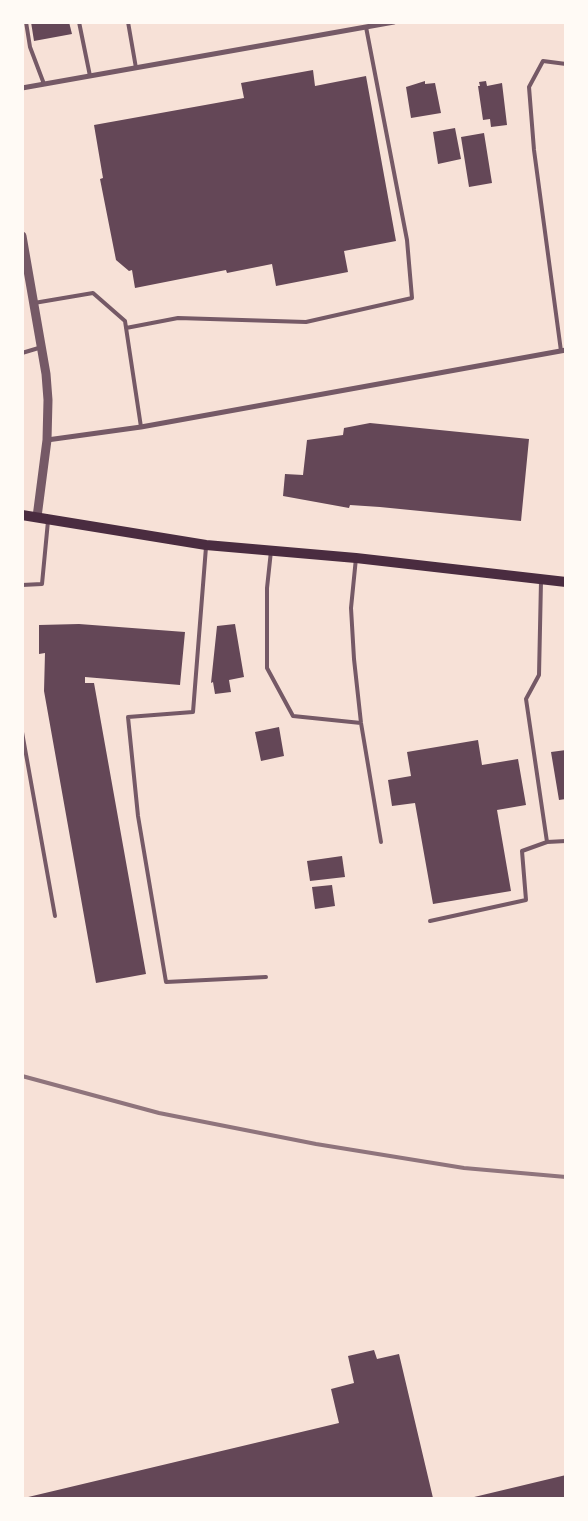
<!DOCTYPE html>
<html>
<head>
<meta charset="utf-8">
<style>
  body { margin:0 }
  #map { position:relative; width:588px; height:1521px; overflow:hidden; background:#f7e1d7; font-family:"Space Grotesk",sans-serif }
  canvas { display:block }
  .frame { position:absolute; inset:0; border:24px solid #fffaf5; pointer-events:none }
</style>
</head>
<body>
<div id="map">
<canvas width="588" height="1521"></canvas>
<div class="frame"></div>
</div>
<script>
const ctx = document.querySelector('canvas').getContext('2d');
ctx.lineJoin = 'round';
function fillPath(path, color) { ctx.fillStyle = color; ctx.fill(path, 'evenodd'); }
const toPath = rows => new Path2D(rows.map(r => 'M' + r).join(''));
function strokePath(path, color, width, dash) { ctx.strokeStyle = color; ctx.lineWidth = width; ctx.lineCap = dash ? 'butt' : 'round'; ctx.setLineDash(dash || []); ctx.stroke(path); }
const building = toPath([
  [31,22,69,22,72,34,34,41],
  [313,70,315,86,366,76,396,241,344,251,348,272,276,286,272,264,227,273,226,270,135,288,132,270,129,271,116,260,100,179,103,178,94,125,244,98,241,83],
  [425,81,425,84,435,83,441,113,411,118,406,87],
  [486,81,487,86,502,83,507,125,491,127,490,119,483,120,478,86,480,86,479,82],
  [455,128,461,159,438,164,433,132],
  [484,133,492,183,469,187,461,137],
  [370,423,529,439,521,521,380,507,350,505,349,508,283,496,285,474,303,475,307,440,343,435,344,428],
  [79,624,185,632,180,685,85,677,85,683,94,683,146,974,96,983,44,691,45,653,39,654,39,625],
  [235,624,244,677,229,680,231,692,215,694,213,682,211,683,217,626],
  [279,727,284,756,261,761,255,732],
  [478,740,482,765,518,759,526,805,497,810,511,891,433,904,415,803,392,806,388,780,411,776,407,752],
  [566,750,566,799,559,800,551,752],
  [342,856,345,877,310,881,307,861],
  [332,885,335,906,315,909,312,887],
  [374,1350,377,1359,399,1354,433,1498,24,1498,339,1423,331,1389,354,1383,348,1356],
  [566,1475,566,1498,470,1498]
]);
const service = toPath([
  [26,22,30,47,44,84],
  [79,22,90,76],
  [128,22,136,68],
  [34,303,93,293,125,321,141,427],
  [126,328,178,318,306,322,412,298,407,240,366,27],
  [561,351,534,150,529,87,543,61,566,64],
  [22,353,42,347],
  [206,547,193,712,128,717,138,816,166,982,266,977],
  [271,551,267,588,267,668,293,716,361,723],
  [356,558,351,608,354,659,361,723,381,842],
  [541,581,539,675,526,699,547,842,566,841],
  [22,585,42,584,48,521],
  [22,732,55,916],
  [430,921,526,900,522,851,547,842]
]);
const minor = toPath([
  [22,88,394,22],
  [47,440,141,427,566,350]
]);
const tertiary = toPath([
  [22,236,46,374,48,400,47,440,37,517]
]);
const secondary = toPath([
  [22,515,206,545,356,558,566,582]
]);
const rail = toPath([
  [22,1076,159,1113,316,1144,464,1168,566,1177]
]);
fillPath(building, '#644757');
strokePath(service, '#755966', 4);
strokePath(minor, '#755966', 5);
strokePath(tertiary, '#755966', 9);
strokePath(secondary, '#4a2c40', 10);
strokePath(rail, '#8f747c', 4);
</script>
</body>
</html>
